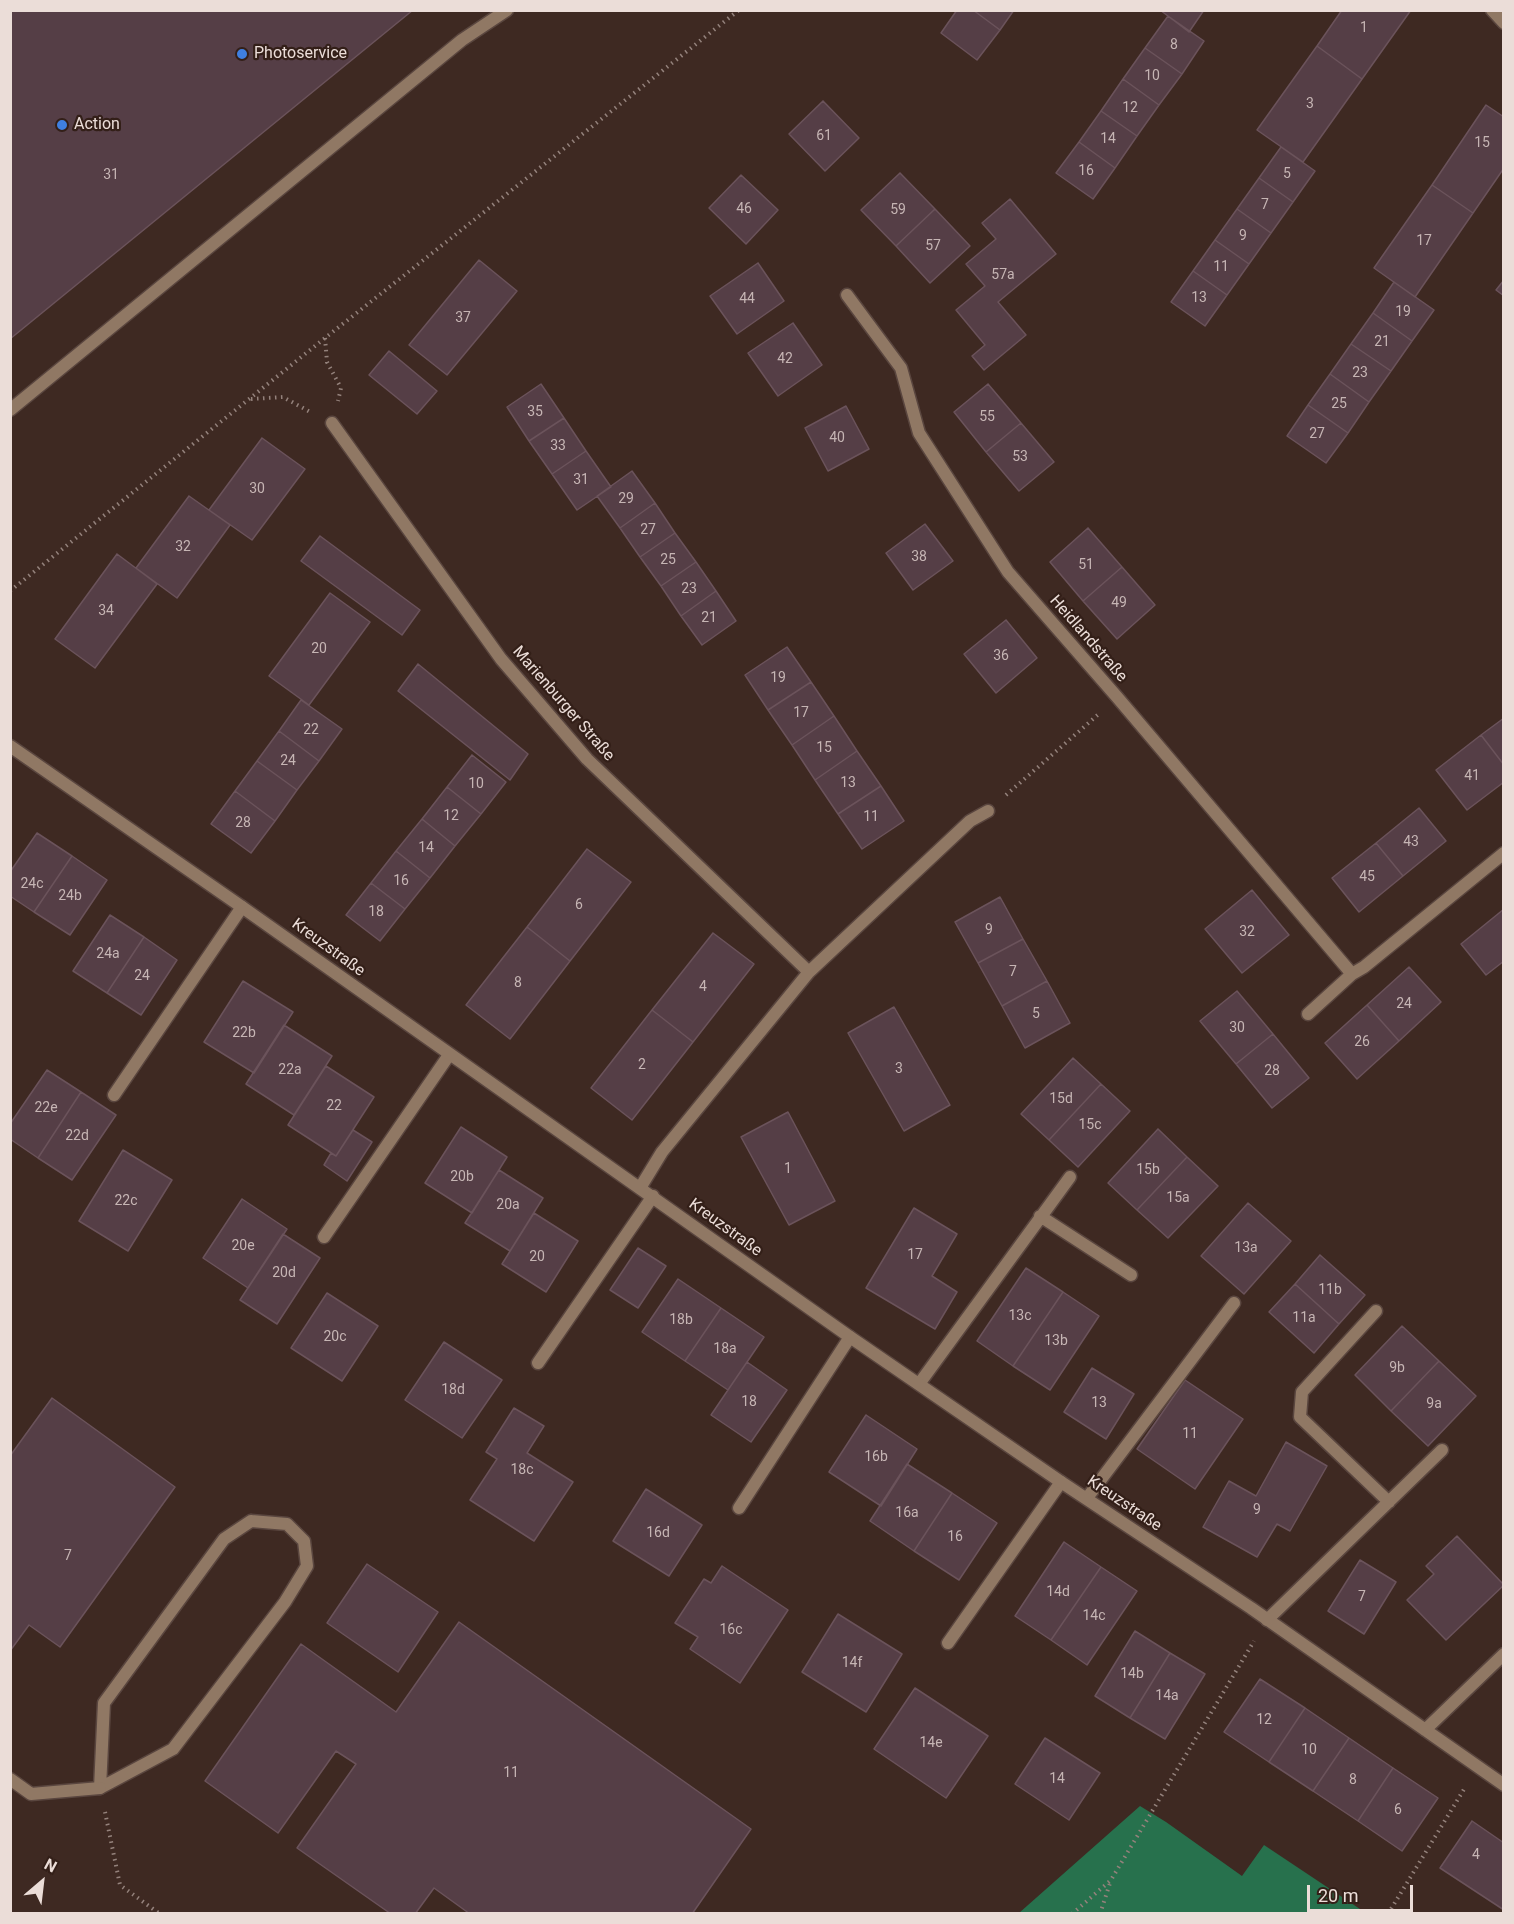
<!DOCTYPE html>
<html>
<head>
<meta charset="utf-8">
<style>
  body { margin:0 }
  #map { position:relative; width:1514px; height:1924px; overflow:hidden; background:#3e2922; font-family:Roboto,sans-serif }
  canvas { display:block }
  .frame { position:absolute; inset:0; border:12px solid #ebddd8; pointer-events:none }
  .north { position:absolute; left:12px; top:1852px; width:60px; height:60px; -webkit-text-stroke:4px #331f18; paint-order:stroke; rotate:28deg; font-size:16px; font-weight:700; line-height:24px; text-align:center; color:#ebddd8 }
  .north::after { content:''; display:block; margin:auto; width:21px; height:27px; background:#ebddd8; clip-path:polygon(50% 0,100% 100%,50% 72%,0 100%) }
  .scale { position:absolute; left:1307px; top:1885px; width:106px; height:27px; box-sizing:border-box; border:3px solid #ebddd8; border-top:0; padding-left:8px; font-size:18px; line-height:21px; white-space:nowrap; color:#ebddd8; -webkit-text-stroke:4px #331f18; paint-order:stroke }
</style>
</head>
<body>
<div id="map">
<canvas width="1514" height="1924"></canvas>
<div class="frame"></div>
<div class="north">N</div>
<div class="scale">20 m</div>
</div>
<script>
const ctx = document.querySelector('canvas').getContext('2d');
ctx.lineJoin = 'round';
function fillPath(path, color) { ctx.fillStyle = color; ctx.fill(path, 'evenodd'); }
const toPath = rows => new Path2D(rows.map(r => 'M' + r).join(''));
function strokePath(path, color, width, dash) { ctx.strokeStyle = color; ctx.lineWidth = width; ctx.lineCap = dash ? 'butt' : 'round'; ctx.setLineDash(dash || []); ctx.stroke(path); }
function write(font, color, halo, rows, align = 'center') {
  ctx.font = font + ' Roboto,sans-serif'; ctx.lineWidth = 4.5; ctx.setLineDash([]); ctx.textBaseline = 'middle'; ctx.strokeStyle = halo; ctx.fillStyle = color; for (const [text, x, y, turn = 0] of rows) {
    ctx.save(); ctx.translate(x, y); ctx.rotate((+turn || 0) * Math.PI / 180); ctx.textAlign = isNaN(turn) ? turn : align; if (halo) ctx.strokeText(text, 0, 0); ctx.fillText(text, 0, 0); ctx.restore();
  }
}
const forest = toPath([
  [1140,1806,1166,1822,1242,1876,1264,1845,1366,1913,1019,1913]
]);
const building = toPath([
  [10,10,413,10,10,339,10,10],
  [957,10,973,10,1000,30,977,60,941,33,957,10],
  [973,10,1014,10,1000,30,973,10],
  [1160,10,1204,10,1189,32,1160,10],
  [1342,10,1411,10,1362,79,1317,46,1342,10],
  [1168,16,1204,41,1182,74,1145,48,1168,16],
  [1317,46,1362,79,1303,162,1257,130,1317,46],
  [1145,48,1182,74,1159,105,1123,79,1145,48],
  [1123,79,1159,105,1137,136,1101,111,1123,79],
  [823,101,859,138,825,171,789,134,823,101],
  [1486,105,1504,117,1504,168,1473,213,1432,185,1486,105],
  [1101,111,1137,136,1115,168,1079,142,1101,111],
  [1079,142,1115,168,1093,199,1056,173,1079,142],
  [1281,147,1315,171,1293,202,1259,178,1281,147],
  [900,173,935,209,896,246,861,210,900,173],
  [741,175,778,210,746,244,709,208,741,175],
  [1259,178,1293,202,1271,233,1237,209,1259,178],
  [1432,185,1473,213,1415,297,1374,268,1432,185],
  [1010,199,1056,254,998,302,1026,335,984,370,972,356,985,345,956,310,985,286,966,264,996,239,982,223,1010,199],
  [935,209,970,246,930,283,896,246,935,209],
  [1237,209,1271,233,1249,264,1215,240,1237,209],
  [1215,240,1249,264,1227,295,1193,271,1215,240],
  [479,260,517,291,447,375,409,345,479,260],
  [758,263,784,301,737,334,710,296,758,263],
  [1193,271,1227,295,1205,326,1171,302,1193,271],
  [1504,280,1504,296,1496,290,1504,280],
  [1394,282,1434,310,1412,341,1373,313,1394,282],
  [1373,313,1412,341,1391,371,1351,344,1373,313],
  [793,323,822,365,778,396,748,353,793,323],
  [1351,344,1391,371,1369,402,1330,374,1351,344],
  [389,351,437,391,417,414,369,375,389,351],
  [1330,374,1369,402,1348,433,1308,405,1330,374],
  [541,384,564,418,529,441,507,407,541,384],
  [988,384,1021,423,986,452,954,412,988,384],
  [1308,405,1348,433,1326,463,1287,436,1308,405],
  [846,406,869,449,828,471,805,428,846,406],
  [564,418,586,451,552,474,529,441,564,418],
  [1021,423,1054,462,1019,491,986,452,1021,423],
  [262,438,305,469,252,540,209,510,262,438],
  [586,451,611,487,577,510,552,474,586,451],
  [632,471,655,503,620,528,597,496,632,471],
  [189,496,230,525,177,598,136,568,189,496],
  [655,503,675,533,640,557,620,528,655,503],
  [925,524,953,561,913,590,886,553,925,524],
  [1088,528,1122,567,1083,601,1050,562,1088,528],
  [675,533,696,562,661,586,640,557,675,533],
  [320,536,420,610,402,635,301,561,320,536],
  [117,554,157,584,95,668,55,639,117,554],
  [696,562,716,591,681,616,661,586,696,562],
  [1122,567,1155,605,1117,639,1083,601,1122,567],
  [716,591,736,621,702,645,681,616,716,591],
  [330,593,370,622,309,705,269,676,330,593],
  [1006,620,1037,658,996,693,964,654,1006,620],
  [787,647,811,682,768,710,745,675,787,647],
  [418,664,528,754,510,780,398,691,418,664],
  [811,682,834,716,792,745,768,710,811,682],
  [301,700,342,729,319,761,279,731,301,700],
  [834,716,857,751,815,780,792,745,834,716],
  [1504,718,1504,765,1481,735,1504,718],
  [279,731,319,761,297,790,257,761,279,731],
  [1481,735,1504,765,1504,782,1467,810,1436,770,1481,735],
  [857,751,881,786,838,814,815,780,857,751],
  [472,755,506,782,481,814,447,787,472,755],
  [257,761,297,790,275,821,235,791,257,761],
  [881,786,904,821,862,849,838,814,881,786],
  [447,787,481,814,455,846,422,819,447,787],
  [235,791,275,821,251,853,211,824,235,791],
  [1419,808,1446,841,1403,876,1376,843,1419,808],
  [422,819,455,846,430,878,396,851,422,819],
  [37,833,72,856,34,912,10,896,10,872,37,833],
  [1376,843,1403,876,1359,912,1332,878,1376,843],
  [587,849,631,882,570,961,527,927,587,849],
  [396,851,430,878,405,909,371,883,396,851],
  [72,856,107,880,70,935,34,912,72,856],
  [371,883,405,909,380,941,346,915,371,883],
  [1252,890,1289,935,1242,973,1205,929,1252,890],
  [1000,897,1023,939,978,963,955,922,1000,897],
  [1504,909,1504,961,1486,975,1461,944,1504,909],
  [110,915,144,937,107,993,73,971,110,915],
  [527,927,570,961,510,1039,466,1005,527,927],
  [713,933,754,964,693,1042,652,1010,713,933],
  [144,937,177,960,141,1015,107,993,144,937],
  [1023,939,1047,981,1002,1006,978,963,1023,939],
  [1409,967,1441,1002,1399,1041,1367,1005,1409,967],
  [243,981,293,1012,254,1073,204,1042,243,981],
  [1047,981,1070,1023,1025,1048,1002,1006,1047,981],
  [1237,991,1273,1034,1236,1064,1200,1021,1237,991],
  [1367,1005,1399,1041,1357,1079,1325,1043,1367,1005],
  [894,1007,950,1105,904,1131,848,1033,894,1007],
  [652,1010,693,1042,632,1120,591,1088,652,1010],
  [284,1025,332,1056,294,1115,246,1084,284,1025],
  [1273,1034,1309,1078,1272,1108,1236,1064,1273,1034],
  [1073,1058,1101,1084,1049,1140,1021,1114,1073,1058],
  [326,1066,374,1097,336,1156,288,1125,326,1066],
  [47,1070,81,1092,38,1158,10,1139,10,1124,47,1070],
  [1101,1084,1130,1111,1078,1167,1049,1140,1101,1084],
  [81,1092,116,1115,72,1180,38,1158,81,1092],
  [788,1112,835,1201,789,1225,741,1137,788,1112],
  [461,1127,507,1157,472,1213,425,1183,461,1127],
  [1158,1129,1187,1157,1137,1210,1108,1183,1158,1129],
  [353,1130,372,1142,347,1181,324,1165,331,1153,336,1156,353,1130],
  [123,1150,172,1180,128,1251,79,1221,123,1150],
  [1187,1157,1218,1186,1168,1238,1137,1210,1187,1157],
  [499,1170,543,1198,510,1251,465,1223,499,1170],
  [242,1199,287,1229,248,1288,203,1258,242,1199],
  [1248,1203,1291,1241,1244,1294,1201,1256,1248,1203],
  [914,1208,957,1234,932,1276,957,1292,935,1329,866,1288,914,1208],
  [534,1213,578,1241,546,1292,502,1264,534,1213],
  [283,1234,320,1258,277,1324,240,1300,283,1234],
  [638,1248,666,1266,638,1308,610,1290,638,1248],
  [1320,1255,1365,1295,1339,1324,1295,1284,1320,1255],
  [1026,1268,1063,1292,1013,1366,977,1341,1026,1268],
  [678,1279,721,1308,685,1361,642,1332,678,1279],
  [1295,1284,1339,1324,1314,1353,1269,1312,1295,1284],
  [1063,1292,1099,1316,1050,1390,1013,1366,1063,1292],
  [327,1293,378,1326,342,1381,291,1348,327,1293],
  [721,1308,764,1337,728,1390,685,1361,721,1308],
  [1402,1326,1439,1361,1391,1411,1355,1375,1402,1326],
  [444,1342,502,1380,462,1438,405,1400,444,1342],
  [1439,1361,1476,1396,1428,1446,1391,1411,1439,1361],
  [747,1362,787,1390,751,1442,711,1415,747,1362],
  [1092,1368,1134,1394,1106,1439,1064,1412,1092,1368],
  [1185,1380,1243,1419,1195,1489,1137,1449,1185,1380],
  [52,1398,175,1487,60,1647,29,1625,10,1651,10,1456,52,1398],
  [514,1408,544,1426,527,1453,573,1482,534,1541,470,1500,497,1459,486,1452,514,1408],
  [866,1415,917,1449,881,1506,829,1472,866,1415],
  [1286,1442,1327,1466,1290,1531,1277,1524,1257,1557,1203,1527,1229,1481,1256,1496,1286,1442],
  [907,1464,952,1493,914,1551,870,1521,907,1464],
  [646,1489,702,1525,669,1576,613,1541,646,1489],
  [952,1493,997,1523,959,1580,914,1551,952,1493],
  [1457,1536,1504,1585,1446,1640,1407,1600,1434,1574,1426,1566,1457,1536],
  [1064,1542,1101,1567,1051,1640,1015,1616,1064,1542],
  [1360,1560,1396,1582,1364,1634,1328,1611,1360,1560],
  [367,1564,438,1612,398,1672,327,1623,367,1564],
  [722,1566,788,1610,740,1683,690,1649,698,1637,675,1623,704,1579,711,1583,722,1566],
  [1101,1567,1137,1591,1087,1665,1051,1640,1101,1567],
  [838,1614,902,1654,866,1712,802,1672,838,1614],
  [459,1622,751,1829,692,1914,470,1914,434,1888,415,1914,391,1914,297,1848,356,1764,336,1751,278,1833,205,1781,301,1644,396,1712,459,1622],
  [1135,1631,1170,1653,1130,1718,1095,1696,1135,1631],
  [1170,1653,1205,1674,1165,1739,1130,1718,1170,1653],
  [1260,1679,1305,1708,1269,1762,1224,1732,1260,1679],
  [915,1688,988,1736,946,1798,874,1749,915,1688],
  [1305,1708,1349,1738,1313,1791,1269,1762,1305,1708],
  [1045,1738,1100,1773,1069,1820,1015,1784,1045,1738],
  [1349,1738,1393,1768,1358,1821,1313,1791,1349,1738],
  [1393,1768,1438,1798,1402,1851,1358,1821,1393,1768],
  [1472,1821,1504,1843,1504,1910,1440,1868,1472,1821]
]);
const path = toPath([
  [325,338,327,362,341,388,338,401],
  [251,399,283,397,312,413],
  [10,591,325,338,739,10],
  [1006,795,1100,713],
  [105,1812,120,1885,160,1914],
  [1072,1914,1111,1880,1254,1641],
  [1100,1914,1111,1880],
  [1388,1914,1466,1786]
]);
const lane = toPath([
  [10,410,462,40,507,10],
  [114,1095,242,907],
  [1040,1216,1131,1275],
  [324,1237,449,1055],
  [1376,1311,1302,1392,1300,1417,1389,1502],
  [538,1363,653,1196],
  [919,1384,1070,1177],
  [1087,1498,1234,1303],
  [739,1508,850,1337],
  [251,1521,287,1524,304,1541,307,1566,285,1602,173,1749,100,1788,104,1703,224,1539,251,1521],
  [1267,1620,1442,1450],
  [948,1643,1061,1482]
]);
const street = toPath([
  [1492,10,1504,23],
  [847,295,901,368,919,433,1008,572,1117,697,1352,974,1364,967,1504,853],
  [332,423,501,659,587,759,809,972,662,1152,640,1188],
  [10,746,242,907,850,1337,1061,1482,1251,1608,1504,1785],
  [809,972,970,821,988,811],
  [1308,1014,1352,974],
  [1425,1730,1504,1654],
  [10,1779,31,1794,100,1788]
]);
const markers = [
  [242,54,6,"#3f7fe0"],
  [62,125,6,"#3f7fe0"]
];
const numberNames = [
  ["1",1364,28],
  ["8",1174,45],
  ["10",1152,76],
  ["3",1310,104],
  ["12",1130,108],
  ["61",824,136],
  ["14",1108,139],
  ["15",1482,143],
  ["16",1086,171],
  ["5",1287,174],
  ["31",111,175],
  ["7",1265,205],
  ["46",744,209],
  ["59",898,210],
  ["9",1243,236],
  ["17",1424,241],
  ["57",933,246],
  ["11",1221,267],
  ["57a",1003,275],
  ["13",1199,298],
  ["44",747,299],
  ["19",1403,312],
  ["37",463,318],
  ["21",1382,342],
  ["42",785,359],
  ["23",1360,373],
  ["25",1339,404],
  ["35",535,412],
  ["55",987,417],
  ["27",1317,434],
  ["40",837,438],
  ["33",558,446],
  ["53",1020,457],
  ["31",581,480],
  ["30",257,489],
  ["29",626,499],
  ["27",648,530],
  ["32",183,547],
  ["38",919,557],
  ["25",668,560],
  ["51",1086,565],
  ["23",689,589],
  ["49",1119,603],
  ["34",106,611],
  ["21",709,618],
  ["20",319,649],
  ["36",1001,656],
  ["19",778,678],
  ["17",801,713],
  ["22",311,730],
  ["15",824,748],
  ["24",288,761],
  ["41",1472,776],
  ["13",848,783],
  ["10",476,784],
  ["12",451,816],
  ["11",871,817],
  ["28",243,823],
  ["43",1411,842],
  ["14",426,848],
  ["45",1367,877],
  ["16",401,881],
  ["24c",32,884],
  ["24b",70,896],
  ["6",579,905],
  ["18",376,912],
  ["9",989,930],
  ["32",1247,932],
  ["24a",108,954],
  ["7",1013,972],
  ["24",142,976],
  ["8",518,983],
  ["4",703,987],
  ["24",1404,1004],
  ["5",1036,1014],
  ["30",1237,1028],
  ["22b",244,1033],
  ["26",1362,1042],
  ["2",642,1065],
  ["3",899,1069],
  ["22a",290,1070],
  ["28",1272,1071],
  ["15d",1061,1099],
  ["22",334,1106],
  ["22e",46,1108],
  ["15c",1090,1125],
  ["22d",77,1136],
  ["1",788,1169],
  ["15b",1148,1170],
  ["20b",462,1177],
  ["15a",1178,1198],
  ["22c",126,1201],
  ["20a",508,1205],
  ["20e",243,1246],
  ["13a",1246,1248],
  ["17",915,1255],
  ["20",537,1257],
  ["20d",284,1273],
  ["11b",1330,1290],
  ["13c",1020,1316],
  ["11a",1304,1318],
  ["18b",681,1320],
  ["20c",335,1337],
  ["13b",1056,1341],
  ["18a",725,1349],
  ["9b",1397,1368],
  ["18d",453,1390],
  ["18",749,1402],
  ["13",1099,1403],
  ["9a",1434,1404],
  ["11",1190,1434],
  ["16b",876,1457],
  ["18c",522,1470],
  ["9",1257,1510],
  ["16a",907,1513],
  ["16d",658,1533],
  ["16",955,1537],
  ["7",68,1556],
  ["14d",1058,1592],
  ["7",1362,1597],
  ["14c",1094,1616],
  ["16c",731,1630],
  ["14f",852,1663],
  ["14b",1132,1674],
  ["14a",1167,1696],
  ["12",1264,1720],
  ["14e",931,1743],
  ["10",1309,1750],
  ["11",511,1773],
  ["14",1057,1779],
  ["8",1353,1780],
  ["6",1398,1810],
  ["4",1476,1855]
];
const poiNames = [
  ["Photoservice",254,54],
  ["Action",74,125]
];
const streetNames = [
  ["Heidlandstraße",1088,639,49],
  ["Marienburger Straße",563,704,49],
  ["Kreuzstraße",328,948,36],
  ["Kreuzstraße",725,1228,36],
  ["Kreuzstraße",1124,1504,34]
];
fillPath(forest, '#27714d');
fillPath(building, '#553e46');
strokePath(building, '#6b535b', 1.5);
strokePath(lane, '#5a463f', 15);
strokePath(street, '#5a463f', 15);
strokePath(path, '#94827c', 4, [1.5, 4.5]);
strokePath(lane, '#907864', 12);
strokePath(street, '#907864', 12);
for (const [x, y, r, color] of markers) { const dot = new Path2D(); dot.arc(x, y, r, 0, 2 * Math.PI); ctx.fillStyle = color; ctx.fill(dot); strokePath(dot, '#331f18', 2); }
write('14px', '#c6b5b4', null, numberNames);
write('16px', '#ebddd8', '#331f18', poiNames, 'left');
write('16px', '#ebddd8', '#331f18', streetNames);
</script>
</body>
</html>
